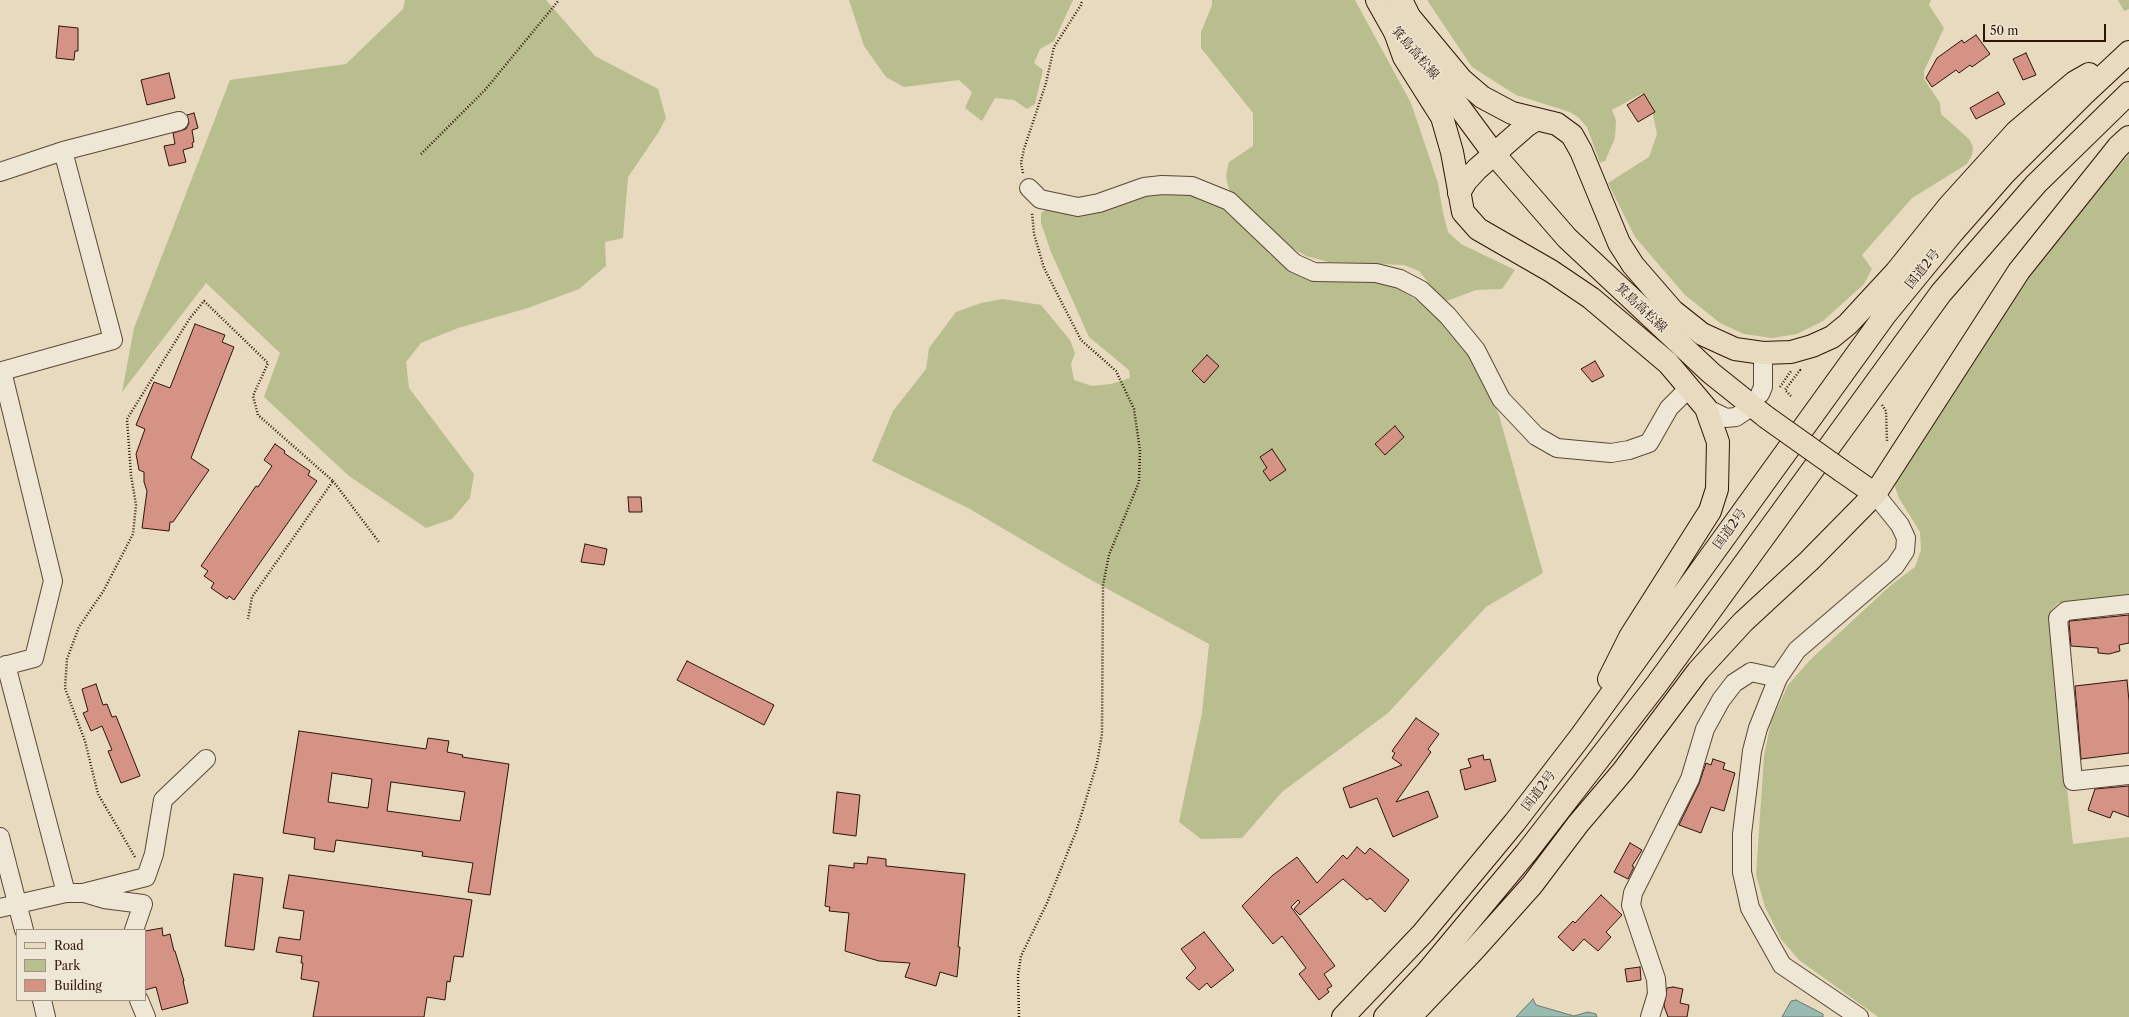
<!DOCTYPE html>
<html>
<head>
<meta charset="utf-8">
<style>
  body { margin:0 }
  #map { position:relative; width:2129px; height:1017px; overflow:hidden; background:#e7dabe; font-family:"Libre Caslon Text",serif }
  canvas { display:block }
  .legend { position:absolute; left:16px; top:929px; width:130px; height:72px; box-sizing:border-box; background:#efe7d5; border:1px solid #a29383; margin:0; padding:5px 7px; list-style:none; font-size:12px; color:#2f1409 }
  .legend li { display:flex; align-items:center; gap:8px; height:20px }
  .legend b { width:20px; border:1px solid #a29383 }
  .scale { position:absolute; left:1983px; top:24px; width:123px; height:18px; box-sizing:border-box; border:2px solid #2f1409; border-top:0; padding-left:5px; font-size:12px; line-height:14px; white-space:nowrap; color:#2f1409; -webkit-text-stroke:3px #efe7d5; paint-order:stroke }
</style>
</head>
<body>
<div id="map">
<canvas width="2129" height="1017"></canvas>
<ul class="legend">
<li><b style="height:5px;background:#e7dabe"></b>Road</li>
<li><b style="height:11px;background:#b9be8f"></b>Park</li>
<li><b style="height:11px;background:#d59385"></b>Building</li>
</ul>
<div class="scale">50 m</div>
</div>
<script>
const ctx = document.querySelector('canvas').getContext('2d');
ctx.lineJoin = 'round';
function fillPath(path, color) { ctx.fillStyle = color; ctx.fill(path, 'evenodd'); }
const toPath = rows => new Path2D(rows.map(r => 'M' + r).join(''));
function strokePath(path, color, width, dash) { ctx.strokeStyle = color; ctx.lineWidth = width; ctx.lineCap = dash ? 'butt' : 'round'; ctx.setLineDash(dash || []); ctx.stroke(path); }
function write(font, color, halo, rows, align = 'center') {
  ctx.font = font + ' "Libre Caslon Text","Noto Serif JP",serif'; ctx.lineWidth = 3; ctx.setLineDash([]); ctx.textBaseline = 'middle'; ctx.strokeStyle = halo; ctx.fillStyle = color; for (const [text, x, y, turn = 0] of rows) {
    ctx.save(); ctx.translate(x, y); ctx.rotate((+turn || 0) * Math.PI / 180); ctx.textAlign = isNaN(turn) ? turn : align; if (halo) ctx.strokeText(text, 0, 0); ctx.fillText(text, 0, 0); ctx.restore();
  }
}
const green = toPath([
  [405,0,546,0,595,56,658,89,666,118,658,133,628,177,623,238,605,242,606,266,579,289,528,308,458,328,421,343,406,362,409,388,474,474,470,498,452,519,426,528,349,476,264,397,280,353,206,283,122,392,134,328,230,80,346,64,403,9],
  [849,0,1073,0,1054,41,1040,49,1034,63,1043,70,1035,104,1027,109,1014,100,995,98,982,121,965,108,972,92,959,80,904,87,886,77,864,46],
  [1212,0,1355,0,1411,103,1438,183,1443,213,1448,232,1461,244,1515,270,1502,289,1476,290,1444,302,1419,271,1404,265,1329,262,1306,256,1280,241,1229,190,1226,176,1229,162,1253,146,1253,113,1201,48,1201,32,1212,5],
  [1427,0,1931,0,1929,5,1944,28,1924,71,1924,79,1940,103,1941,114,1969,139,1973,147,1972,155,1967,164,1912,198,1862,255,1872,269,1864,284,1823,321,1797,334,1772,338,1744,334,1720,323,1685,295,1635,237,1608,183,1649,157,1657,134,1651,105,1643,93,1612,110,1616,120,1615,138,1605,161,1600,163,1587,127,1579,118,1570,112,1516,95,1472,67],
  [2118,0,2129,0,2129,9,2124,11],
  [2129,154,2129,595,2058,603,2048,614,2073,844,2129,837,2129,1017,1878,1017,1799,960,1781,939,1765,907,1756,875,1764,756,1771,722,1788,685,1810,660,1891,585,1915,567,1921,550,1920,532,1899,498,1895,487,1897,476,1989,333,2049,246],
  [1164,191,1205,196,1223,208,1291,268,1379,281,1394,285,1441,317,1475,363,1499,415,1543,573,1486,607,1388,713,1282,792,1242,838,1201,839,1179,822,1202,713,1209,644,1091,580,968,508,872,461,893,411,926,369,929,348,956,312,981,303,1003,299,1041,305,1070,340,1075,353,1071,364,1074,380,1092,386,1111,384,1130,378,1129,370,1089,337,1051,252,1041,223,1041,213,1047,209]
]);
const water = toPath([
  [1533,999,1536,1005,1574,1016,1588,1012,1596,1014,1597,1017,1516,1017,1533,999],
  [1796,1000,1823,1014,1823,1017,1782,1017,1791,1001,1796,1000]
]);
const building = toPath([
  [59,26,78,28,78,51,75,51,74,60,56,58,59,26],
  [1976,35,1990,54,1972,67,1970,65,1959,73,1956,70,1932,87,1926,78,1937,58,1962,40,1964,43,1976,35],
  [2026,53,2036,75,2023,80,2013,59,2026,53],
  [169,73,175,98,147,105,141,80,169,73],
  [1998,92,2005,104,1976,119,1970,108,1998,92],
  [1644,94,1655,112,1638,122,1627,105,1644,94],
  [194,113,198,128,192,130,194,142,192,143,193,147,183,150,186,162,169,166,164,146,175,144,173,133,186,129,189,123,187,115,194,113],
  [195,324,225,335,222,342,234,347,191,458,209,470,173,522,170,522,169,531,142,528,147,491,144,482,144,472,139,470,136,454,145,429,136,425,154,382,170,388,195,324],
  [1207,355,1219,366,1204,383,1192,371,1207,355],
  [1595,361,1604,376,1592,382,1581,369,1595,361],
  [1395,426,1404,437,1385,455,1375,444,1395,426],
  [275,444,285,451,284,453,310,471,308,475,317,481,234,600,229,596,227,599,211,588,214,583,204,576,208,571,201,566,256,486,258,487,272,466,264,460,275,444],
  [1272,449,1286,470,1270,481,1263,471,1267,468,1260,457,1272,449],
  [628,497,641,497,642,512,629,512,628,497],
  [585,544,607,549,604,565,581,562,585,544],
  [2129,615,2129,643,2119,645,2120,651,2109,654,2098,653,2098,648,2071,646,2069,622,2070,621,2129,615],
  [687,661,774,705,764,725,677,680,687,661],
  [2127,680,2129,701,2129,753,2081,759,2075,686,2127,680],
  [96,684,103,705,107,704,112,717,116,716,140,776,121,783,108,751,112,750,102,726,91,731,83,713,88,711,82,689,96,684],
  [1416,718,1439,734,1428,749,1431,752,1396,802,1428,791,1438,817,1393,837,1377,798,1350,808,1343,788,1402,765,1392,758,1395,753,1392,751,1416,718],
  [299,731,426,749,428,738,449,741,447,752,463,755,462,757,509,764,490,895,468,892,473,863,422,856,423,852,336,840,334,852,314,849,315,838,283,833,299,731],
  [332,773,372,779,368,808,328,802,332,773],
  [391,782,465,792,460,821,387,811,391,782],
  [1483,755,1484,760,1490,759,1496,781,1465,790,1460,770,1471,767,1468,759,1483,755],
  [1713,759,1725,763,1723,769,1735,773,1724,811,1711,807,1701,833,1679,825,1699,784,1706,763,1711,765,1713,759],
  [2129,786,2129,817,2113,811,2110,818,2088,810,2095,789,2129,786],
  [837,792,860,795,856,836,833,833,837,792],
  [1630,843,1642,850,1632,866,1634,867,1628,879,1614,872,1630,843],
  [1357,847,1365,854,1370,848,1409,880,1385,912,1370,898,1367,900,1343,879,1300,915,1294,909,1300,902,1298,900,1291,907,1335,966,1324,974,1332,986,1327,989,1329,992,1319,1000,1299,974,1306,968,1282,936,1273,944,1242,906,1273,875,1297,857,1317,883,1343,855,1347,859,1357,847],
  [868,857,886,859,886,866,965,874,958,947,960,947,957,977,940,972,936,986,905,977,910,963,879,961,845,951,849,913,829,911,830,907,825,906,829,865,854,868,854,863,867,864,868,857],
  [234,874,263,878,254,950,225,946,234,874],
  [289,875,472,900,463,957,454,956,450,982,447,981,445,1000,427,997,424,1017,313,1017,319,982,301,979,303,963,301,963,302,956,276,952,279,937,300,940,304,911,283,908,289,875],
  [1601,895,1622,915,1606,932,1611,937,1598,951,1584,939,1573,951,1558,937,1573,921,1575,923,1601,895],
  [162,928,163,936,170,934,174,951,175,951,184,981,183,981,188,1003,162,1010,156,987,145,990,145,931,162,928],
  [1204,932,1234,970,1211,988,1207,983,1199,990,1186,978,1196,968,1181,949,1204,932],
  [1640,967,1641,980,1627,982,1625,969,1640,967],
  [1673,987,1683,989,1680,1003,1689,1005,1687,1017,1668,1017,1664,1006,1667,988,1673,987]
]);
const path = toPath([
  [421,154,485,90,559,0],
  [1023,173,1021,163,1024,149,1046,83,1054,47,1081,5,1082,0],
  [1780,387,1791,371],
  [1791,396,1785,390,1800,370,1798,369],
  [1882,405,1886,411,1887,441],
  [333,481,379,542],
  [135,857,98,794,85,741,65,688,67,659,79,627,104,590,133,534,136,505,131,475,127,419,190,318,204,301,268,363,253,396,258,415,333,481,252,597,248,619],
  [1019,1017,1018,975,1021,956,1047,903,1076,832,1097,763,1102,734,1103,585,1109,555,1139,482,1140,451,1134,409,1116,371,1081,340,1044,268,1034,234,1032,212]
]);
const minor = toPath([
  [63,151,179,121],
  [0,172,63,151,113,340,2,371,53,581,34,658,0,667],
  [1029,188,1040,199,1078,207,1099,203,1144,187,1162,185,1192,186,1229,201,1294,263,1314,272,1376,273,1400,279,1421,290,1448,316,1476,350,1501,399,1536,436,1557,448,1611,453,1629,450,1649,443,1669,408,1690,387],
  [1760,394,1763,387,1763,353],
  [1706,408,1726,418,1736,417,1745,411],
  [2129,604,2066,611,2058,618,2073,781,2129,775],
  [6,665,66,893],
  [0,837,24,930],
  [84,893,104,899,143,904,134,930],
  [0,908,66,893,83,893,146,877,154,854,163,800,206,759],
  [42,1000,46,1017],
  [139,1000,146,1017],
  [1650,1017,1657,994,1656,979,1631,905,1633,893,1690,779,1705,729,1721,700,1734,683,1751,672,1778,678],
  [1859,1017,1782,965,1750,908,1742,872,1742,834,1752,751,1758,728,1778,678,1797,650,1895,566,1905,551,1906,538,1900,525,1875,494]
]);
const major = toPath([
  [1377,0,1395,32,1443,85,1494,154,1567,238,1711,373,1766,417],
  [1401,0,1420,38],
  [1842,471,1875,494]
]);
const highway = toPath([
  [1412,20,1461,79,1482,97,1512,113,1557,124,1572,135,1581,151,1619,243,1633,265,1673,311,1702,334,1735,349,1763,353,1791,352,1812,346,1832,337,1848,324,1896,272,1949,206,2016,132,2075,82,2089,74],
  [1395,32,1404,57,1442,117,1452,152,1463,212,1478,229,1551,271,1591,298,1668,363,1706,408,1718,442,1717,489,1710,511,1630,637,1609,679],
  [1459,193,1466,181,1477,169,1526,126,1537,119],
  [1343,1017,1423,933,1515,822,1581,736,1885,315,1953,232,2004,174,2083,95,2129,52],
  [1385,1017,1427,972,1526,853,1657,684,1941,293,2036,184,2129,93],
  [1410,1017,1473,951,1532,885,1578,824,1623,771,1698,671,1743,622,1809,561,1875,494,2019,271,2118,147,2129,137]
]);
const majorBridge = toPath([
  [1766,417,1842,471]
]);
const streetNames = [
  ["箕島高松線",1415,53,49],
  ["国道2号",1923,269,-51],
  ["箕島高松線",1641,308,43],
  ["国道2号",1730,529,-54],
  ["国道2号",1539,791,-53]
];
fillPath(green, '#b9be8f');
fillPath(water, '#97bbb1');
strokePath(water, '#6d786e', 1);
fillPath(building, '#d59385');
strokePath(building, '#2f1409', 1);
strokePath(minor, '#5d4636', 20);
strokePath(major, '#2f1409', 24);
strokePath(highway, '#2f1409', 24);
strokePath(path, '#2f1409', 2.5, [1, 2]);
strokePath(minor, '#efe7d5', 18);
strokePath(major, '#e7dabe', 22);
strokePath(highway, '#e7dabe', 22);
strokePath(majorBridge, '#2f1409', 24, []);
strokePath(majorBridge, '#e7dabe', 22);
write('13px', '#2f1409', '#efe7d5', streetNames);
</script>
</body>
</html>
